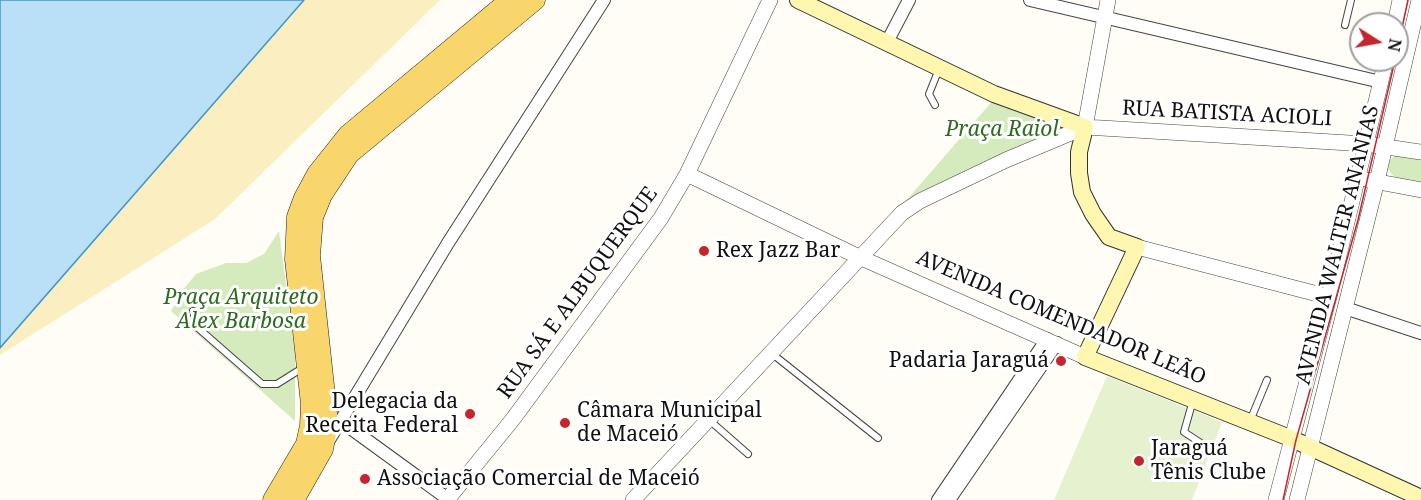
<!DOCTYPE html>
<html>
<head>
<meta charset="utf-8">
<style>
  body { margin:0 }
  #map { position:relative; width:1421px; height:500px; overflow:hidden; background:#fffdf5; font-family:"Noto Serif",serif }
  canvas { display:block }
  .north { position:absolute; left:1349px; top:12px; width:60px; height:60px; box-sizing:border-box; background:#fff; border:2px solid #a0a0a0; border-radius:50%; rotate:101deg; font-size:16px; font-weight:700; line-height:24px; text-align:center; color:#111 }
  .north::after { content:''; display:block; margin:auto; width:21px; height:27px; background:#c4262e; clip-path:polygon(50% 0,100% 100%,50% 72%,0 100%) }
</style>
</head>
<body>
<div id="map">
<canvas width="1421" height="500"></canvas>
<div class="north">N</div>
</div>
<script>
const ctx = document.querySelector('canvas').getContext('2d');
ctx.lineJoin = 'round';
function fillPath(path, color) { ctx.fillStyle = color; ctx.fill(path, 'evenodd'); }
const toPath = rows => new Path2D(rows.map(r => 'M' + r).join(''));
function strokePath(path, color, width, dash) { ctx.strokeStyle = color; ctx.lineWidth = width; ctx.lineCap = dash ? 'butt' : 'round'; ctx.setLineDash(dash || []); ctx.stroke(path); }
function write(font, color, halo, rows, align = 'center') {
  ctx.font = font + ' "Noto Serif",serif'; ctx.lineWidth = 6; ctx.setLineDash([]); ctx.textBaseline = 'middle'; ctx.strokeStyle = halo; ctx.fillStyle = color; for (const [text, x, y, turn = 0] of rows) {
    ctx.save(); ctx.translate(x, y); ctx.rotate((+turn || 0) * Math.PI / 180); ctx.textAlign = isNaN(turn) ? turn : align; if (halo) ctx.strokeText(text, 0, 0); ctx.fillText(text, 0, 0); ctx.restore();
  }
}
const green = toPath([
  [995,98,1069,128,905,202],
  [1397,154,1421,158,1421,182,1396,179,1388,169,1390,160],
  [279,231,295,355,295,421,171,311,182,291,196,274,226,263,246,263,264,254]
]);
const sand = toPath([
  [304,0,440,0,215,219,0,355,0,348]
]);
const pitch = toPath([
  [1107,376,1222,422,1192,500,1054,500]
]);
const water = toPath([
  [0,0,304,0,0,348,0,0]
]);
const service = toPath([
  [1345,25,1351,0],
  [935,105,929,94,939,69],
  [193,311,198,328,262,384,277,384,304,367],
  [770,352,878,438],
  [1193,400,1184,432,1207,447],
  [708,419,748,454],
  [1250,421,1267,380]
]);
const minor = toPath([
  [1030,0,1381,82],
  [886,44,909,0],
  [1345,308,1421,333],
  [342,422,448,499],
  [329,440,448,243,604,0],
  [938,500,1047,339],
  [949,500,1057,343]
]);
const tertiary = toPath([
  [1395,24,1400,0],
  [1085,127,1108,0],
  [687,174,859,257,1085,357],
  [1368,180,1421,190],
  [1137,247,1329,297],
  [447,500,513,419,661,218,687,174,770,0],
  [633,500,902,213,920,201,1006,160,1085,127,1366,144,1421,152],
  [1276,500,1329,297,1386,60],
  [1297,500,1377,181,1419,0]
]);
const secondary = toPath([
  [798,0,994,94,1085,127,1079,152,1079,173,1082,192,1093,214,1109,237,1137,247,1085,357,1290,438,1421,498]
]);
const primary = toPath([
  [273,500,306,444,310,426,311,404,295,259,297,217,304,198,317,174,348,135,510,0],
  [294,500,323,449,328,423,310,256,313,217,322,195,349,154,535,0]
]);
const tram = toPath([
  [1397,51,1408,0],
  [1283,500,1296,440,1358,220,1395,60]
]);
const markers = [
  [704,251,6,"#c4262e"],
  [1061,361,6,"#c4262e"],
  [470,414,6,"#c4262e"],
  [565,423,6,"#c4262e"],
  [1139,461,6,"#c4262e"],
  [365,479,6,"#c4262e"]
];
const streetNames = [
  ["RUA BATISTA ACIOLI",1227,114,3],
  ["AVENIDA WALTER ANANIAS",1338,245,-76],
  ["RUA SÁ E ALBUQUERQUE",578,293,-54],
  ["AVENIDA COMENDADOR LEÃO",1061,318,23]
];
const parkNames = [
  ["Praça Raiol",1002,130],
  ["Praça Arquiteto",241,298],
  ["Alex Barbosa",241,322]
];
const poiNames = [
  ["Rex Jazz Bar",716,251],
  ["Padaria Jaraguá",1049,361,"right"],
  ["Delegacia da",458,402,"right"],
  ["Receita Federal",458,426,"right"],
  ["Câmara Municipal",577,411],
  ["de Maceió",577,435],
  ["Jaraguá",1151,449],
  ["Tênis Clube",1151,473],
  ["Associação Comercial de Maceió",377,479]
];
fillPath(green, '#d5ebbd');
fillPath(sand, '#fbeec1');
fillPath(pitch, '#e6f2cf');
fillPath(water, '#b9e0f7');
strokePath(water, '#3f96cf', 1.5);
strokePath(service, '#444', 8);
strokePath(minor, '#444', 14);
strokePath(tertiary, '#444', 16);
strokePath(secondary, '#333', 18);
strokePath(primary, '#222', 21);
strokePath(service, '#fff', 6);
strokePath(minor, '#fff', 12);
strokePath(tertiary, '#fff', 15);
strokePath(secondary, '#fff6b0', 16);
strokePath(primary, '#f9d66b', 20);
strokePath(tram, '#c4262e', 1.5);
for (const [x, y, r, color] of markers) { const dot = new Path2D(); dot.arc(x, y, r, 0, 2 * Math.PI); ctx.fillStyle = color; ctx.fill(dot); strokePath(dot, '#fff', 2); }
write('21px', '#111', '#fff', streetNames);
write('italic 21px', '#2f6b1f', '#fff', parkNames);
write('21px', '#111', '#fff', poiNames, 'left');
</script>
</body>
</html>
